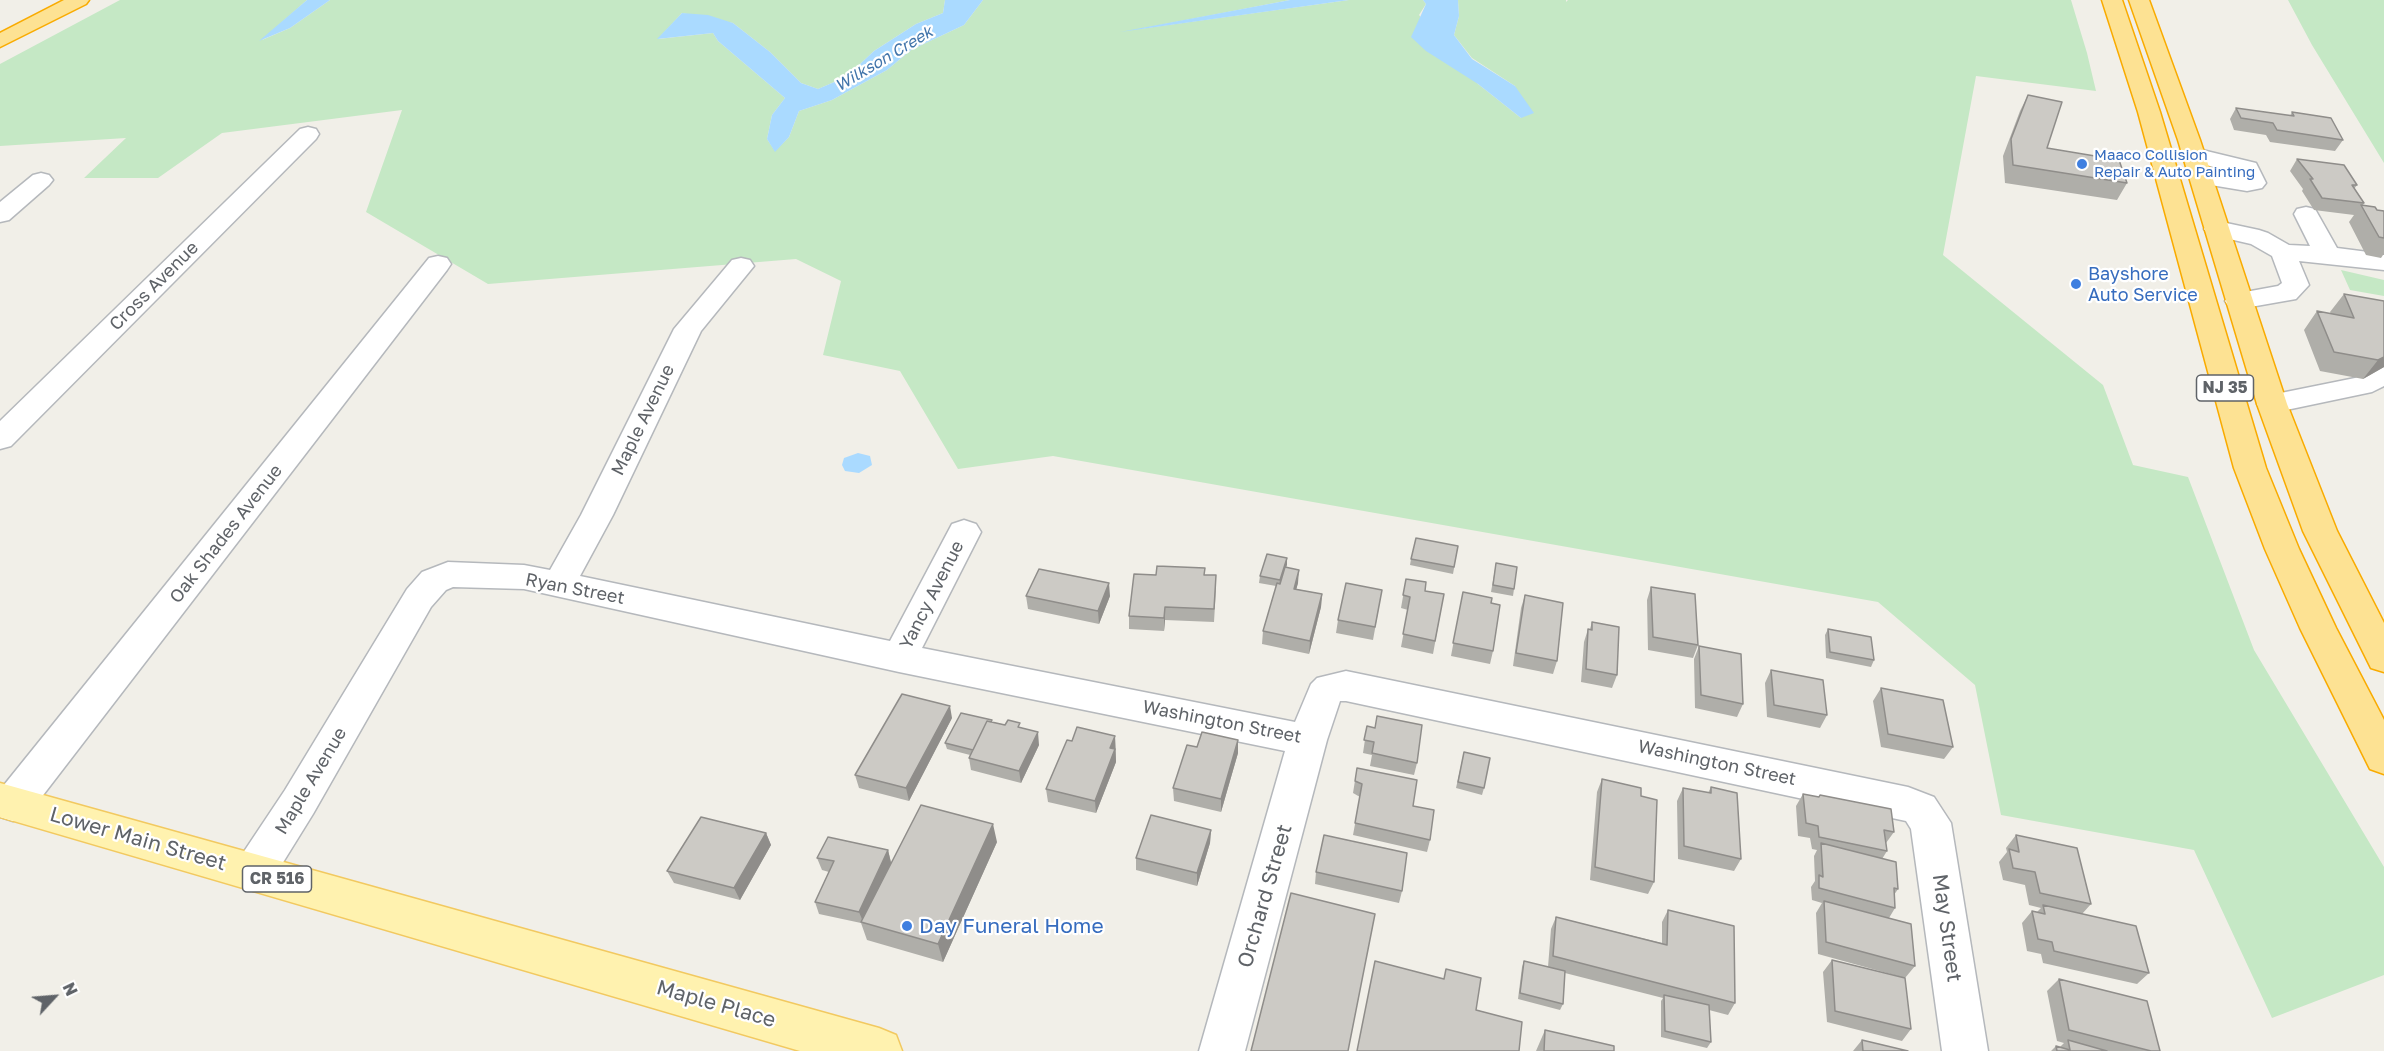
<!DOCTYPE html>
<html>
<head>
<meta charset="utf-8">
<style>
  body { margin:0 }
  #map { position:relative; width:2384px; height:1051px; overflow:hidden; background:#f1efe8; font-family:"Golos Text",sans-serif }
  canvas { display:block }
  .north { position:absolute; left:24px; top:967px; width:60px; height:60px; -webkit-text-stroke:4px #fff; paint-order:stroke; rotate:64deg; font-size:16px; font-weight:700; line-height:24px; text-align:center; color:#5f6368 }
  .north::after { content:''; display:block; margin:auto; width:21px; height:27px; background:#5f6368; clip-path:polygon(50% 0,100% 100%,50% 72%,0 100%) }
</style>
</head>
<body>
<div id="map">
<canvas width="2384" height="1051"></canvas>
<div class="north">N</div>
</div>
<script>
const ctx = document.querySelector('canvas').getContext('2d');
ctx.lineJoin = 'round';
function fillPath(path, color) { ctx.fillStyle = color; ctx.fill(path, 'evenodd'); }
const toPath = rows => new Path2D(rows.map(r => 'M' + r).join(''));
function strokePath(path, color, width, dash) { ctx.strokeStyle = color; ctx.lineWidth = width; ctx.lineCap = dash ? 'butt' : 'round'; ctx.setLineDash(dash || []); ctx.stroke(path); }
function write(font, color, halo, rows, align = 'center') {
  ctx.font = font + ' "Golos Text",sans-serif'; ctx.lineWidth = 4.5; ctx.setLineDash([]); ctx.textBaseline = 'middle'; ctx.strokeStyle = halo; ctx.fillStyle = color; for (const [text, x, y, turn = 0] of rows) {
    ctx.save(); ctx.translate(x, y); ctx.rotate((+turn || 0) * Math.PI / 180); ctx.textAlign = isNaN(turn) ? turn : align; if (halo) ctx.strokeText(text, 0, 0); ctx.fillText(text, 0, 0); ctx.restore();
  }
}
const green = toPath([
  [120,0,307,0,262,40,290,28,330,0,945,0,943,13,916,24,874,51,846,77,818,89,801,83,770,52,733,23,682,13,658,39,713,33,718,41,785,98,772,115,767,139,775,151,789,137,799,111,832,100,887,70,911,50,964,25,983,0,1290,0,1139,29,1349,0,1423,0,1426,4,1419,15,1478,84,1521,118,1515,86,1472,58,1454,35,1459,16,1458,0,1566,0,1566,2,1568,0,2071,0,2087,53,2096,91,1976,76,1943,255,2103,385,2133,465,2188,477,2254,650,2384,867,2384,975,2272,1018,2194,850,2001,815,1975,685,1878,602,1053,456,958,469,900,371,823,355,841,281,796,259,488,284,366,212,402,110,222,133,158,178,84,178,126,138,0,146,0,64],
  [2288,0,2384,0,2384,163,2312,45],
  [2341,270,2384,280,2384,296,2350,290]
]);
const water = toPath([
  [307,0,330,0,290,28,259,41],
  [945,0,983,0,964,25,911,50,887,70,832,100,799,111,789,137,775,152,767,139,772,115,785,98,718,41,713,33,657,39,682,13,708,15,733,23,770,52,801,83,818,89,846,77,874,51,916,24,943,13],
  [1290,0,1349,0,1120,32],
  [1423,0,1458,0,1459,16,1454,35,1472,59,1515,86,1534,113,1521,118,1478,84,1426,51,1411,37,1426,4],
  [858,453,870,456,872,465,859,473,845,471,842,465,844,458]
]);
const minor = toPath([
  [308,127,316,129,319,134,316,139,11,446,0,449,0,421,300,129,308,127],
  [2194,148,2256,163,2266,183,2262,188,2247,191,2193,182,2189,177,2193,172,2201,170,2239,176,2238,173,2186,160,2182,155,2186,150,2194,148],
  [41,173,49,175,53,180,49,185,9,220,0,222,0,202,33,175,41,173],
  [2306,207,2315,209,2337,248,2384,254,2384,270,2299,261,2309,285,2296,299,2239,309,2229,307,2225,301,2229,295,2278,286,2282,283,2272,256,2251,244,2208,234,2204,229,2208,224,2217,221,2259,230,2268,233,2289,245,2310,246,2294,214,2297,209,2306,207],
  [438,256,447,258,451,264,447,270,27,816,13,821,0,817,0,790,429,258,438,256],
  [741,258,750,260,754,266,701,331,613,515,580,576,890,641,952,524,964,520,976,524,981,532,922,648,1295,722,1311,684,1317,678,1346,671,1908,787,1934,797,1951,823,1988,1051,1942,1051,1911,829,1906,821,1346,701,1340,701,1327,740,1245,1051,1199,1051,1285,751,899,672,524,589,453,587,446,590,431,607,313,814,269,885,254,891,239,885,233,872,239,859,285,790,407,589,422,572,448,562,524,565,550,570,581,515,674,329,732,260,741,258],
  [2384,366,2384,386,2372,392,2272,413,2261,411,2257,404,2261,397,2355,378,2384,366]
]);
const major = toPath([
  [0,783,879,1028,896,1035,902,1051,800,1051,0,817,0,783]
]);
const highway = toPath([
  [64,0,89,0,86,4,0,47,0,33,64,0],
  [2102,0,2122,0,2160,112,2266,468,2299,549,2336,628,2384,720,2384,774,2370,769,2300,628,2265,549,2234,468,2138,112,2102,0],
  [2129,0,2149,0,2200,140,2287,404,2337,531,2384,623,2384,672,2371,668,2303,531,2257,404,2178,140,2129,0]
]);
const wall = toPath([
  [2028,95,2047,148,2127,183,2117,200,2005,183,2003,156,2020,111],
  [2236,108,2290,116,2292,112,2343,140,2335,151,2270,142,2266,135,2234,130,2230,119],
  [2297,159,2357,185,2354,189,2364,203,2363,205,2377,210,2384,211,2384,255,2383,255,2381,258,2366,255,2349,222,2354,215,2314,210,2302,191,2303,189,2290,171],
  [2344,294,2384,367,2363,379,2320,371,2304,330,2317,311,2331,314,2330,312],
  [1458,546,1453,574,1410,565,1411,559],
  [1287,558,1286,567,1298,583,1296,589,1322,594,1321,607,1309,654,1262,644,1263,631,1276,586,1259,583,1260,576],
  [1496,563,1514,589,1513,596,1491,592],
  [1156,575,1205,575,1216,588,1214,622,1165,620,1164,631,1129,629,1129,616],
  [1406,579,1425,591,1444,594,1433,654,1401,647,1408,610,1401,608],
  [1651,587,1698,645,1693,658,1648,650,1647,600],
  [1382,590,1373,640,1336,633,1338,620],
  [1463,592,1491,603,1493,651,1490,664,1451,656],
  [1525,595,1557,661,1553,674,1513,666,1521,608],
  [1026,596,1110,596,1099,624,1028,609],
  [1592,622,1617,675,1612,688,1581,682,1584,642,1588,629,1590,629],
  [1828,629,1874,660,1871,667,1826,658,1825,635],
  [1699,646,1743,704,1737,717,1695,708,1694,659],
  [1771,670,1827,715,1820,728,1767,717,1765,683],
  [1881,688,1953,747,1944,759,1881,747,1873,701],
  [952,718,909,801,859,788,855,775],
  [992,722,1021,728,1039,745,1021,783,971,770,969,758,970,755,947,749,945,743],
  [1367,726,1417,763,1414,775,1370,766,1372,755,1363,753],
  [1115,736,1116,762,1096,813,1048,802,1046,789,1072,741],
  [1238,740,1238,753,1221,812,1174,801,1173,788],
  [1464,752,1484,788,1482,795,1456,788],
  [1357,768,1413,806,1430,840,1427,852,1353,835,1360,797,1353,793],
  [1602,779,1654,882,1648,894,1590,880,1597,792],
  [1711,787,1741,859,1734,871,1678,859,1677,801,1683,788,1708,793],
  [1803,794,1894,832,1886,843,1887,851,1882,859,1898,889,1894,895,1895,908,1889,918,1915,966,1905,978,1818,954,1816,913,1822,903,1812,900,1811,887,1815,881,1814,856,1817,850,1812,849,1810,838,1798,836,1796,806],
  [1211,830,1210,843,1197,886,1136,870,1136,858],
  [766,833,771,845,740,900,674,883,667,871],
  [2016,835,2091,904,2082,914,2149,973,2137,984,2043,963,2041,954,2027,951,2022,923,2032,911,2037,912,2041,908,2029,905,2025,885,2003,880,1999,862,2007,852,2006,848],
  [997,842,943,962,867,940,861,923,819,914,815,902,829,872,822,870,817,858,888,850,891,862],
  [1316,872,1402,891,1399,903,1315,884],
  [1668,910,1735,1003,1728,1015,1709,1010,1711,1042,1707,1048,1661,1037,1661,1001,1663,998,1565,973,1563,1004,1560,1010,1518,999,1522,967,1524,961,1548,967,1551,929,1556,917,1662,943,1662,922],
  [1832,960,1911,1029,1902,1041,1827,1022,1823,972],
  [2059,979,2160,1051,2051,1051,2056,1046,2060,1047,2064,1043,2057,1041,2047,991],
  [1545,1030,1614,1051,1536,1051],
  [1862,1040,1908,1051,1853,1051]
]);
const shadedWall = toPath([
  [2384,357,2384,367,2363,379,2378,360],
  [1287,558,1287,565,1279,587,1280,580],
  [1299,570,1298,583,1293,602,1294,589],
  [1109,583,1110,596,1099,624,1098,611],
  [1322,594,1321,607,1309,654,1310,641],
  [1165,607,1165,620,1164,631,1164,618],
  [950,706,952,718,909,801,906,788],
  [1038,732,1039,745,1021,783,1019,771],
  [1115,736,1116,762,1096,813,1095,801,1110,748],
  [1238,740,1238,753,1221,812,1221,799],
  [993,824,997,842,943,962,938,944],
  [1211,830,1210,843,1197,886,1197,873],
  [766,833,771,845,740,900,734,888],
  [888,850,891,863,864,924,859,912]
]);
const building = toPath([
  [2028,95,2062,102,2047,148,2119,160,2127,183,2013,165,2011,139,2028,95],
  [2236,108,2294,116,2292,112,2331,118,2343,140,2277,130,2273,123,2241,118,2236,108],
  [2297,159,2344,165,2357,185,2352,185,2364,203,2322,198,2310,179,2313,179,2297,159],
  [2361,205,2375,207,2377,210,2384,211,2384,238,2379,237,2361,205],
  [2344,294,2384,301,2384,357,2378,360,2334,352,2317,311,2354,318,2344,294],
  [1416,538,1458,546,1454,567,1411,559,1416,538],
  [1267,554,1287,558,1280,580,1260,576,1267,554],
  [1496,563,1517,567,1514,589,1493,585,1496,563],
  [1157,566,1205,568,1204,575,1216,575,1214,609,1165,607,1164,618,1129,616,1134,574,1156,575,1157,566],
  [1285,567,1299,570,1294,589,1322,594,1310,641,1263,631,1277,583,1280,584,1285,567],
  [1039,569,1109,583,1098,611,1026,596,1039,569],
  [1406,579,1426,582,1425,591,1444,594,1435,641,1403,634,1410,597,1403,595,1406,579],
  [1346,583,1382,590,1375,627,1338,620,1346,583],
  [1651,587,1695,594,1698,645,1653,637,1651,587],
  [1463,592,1492,598,1491,603,1500,605,1493,651,1453,643,1463,592],
  [1525,595,1563,603,1557,661,1516,653,1525,595],
  [1592,622,1619,627,1617,675,1586,669,1588,629,1592,630,1592,622],
  [1828,629,1871,637,1874,660,1830,652,1828,629],
  [1699,646,1741,654,1743,704,1701,695,1699,646],
  [1771,670,1823,680,1827,715,1774,705,1771,670],
  [1881,688,1943,700,1953,747,1888,734,1881,688],
  [902,694,950,706,906,788,855,775,902,694],
  [961,713,992,720,991,722,987,721,973,750,945,743,961,713],
  [1377,716,1422,725,1417,763,1372,753,1374,742,1364,740,1367,726,1375,728,1377,716],
  [1008,720,1020,723,1018,727,1038,732,1019,771,969,758,987,721,1005,725,1008,720],
  [1077,727,1115,736,1110,748,1115,749,1095,801,1046,789,1067,740,1072,741,1077,727],
  [1202,732,1238,740,1221,799,1173,788,1187,745,1197,747,1202,732],
  [1464,752,1490,758,1484,788,1458,782,1464,752],
  [1357,768,1417,780,1413,806,1434,810,1430,840,1355,823,1362,784,1355,781,1357,768],
  [1602,779,1641,788,1641,796,1657,800,1654,882,1595,867,1602,779],
  [1711,787,1737,793,1741,859,1684,846,1683,788,1711,793,1711,787],
  [1803,794,1819,797,1820,795,1891,809,1894,832,1884,830,1887,851,1819,837,1818,826,1806,823,1803,794],
  [921,805,993,824,938,944,861,922,921,805],
  [1151,815,1211,830,1197,873,1136,858,1151,815],
  [701,817,766,833,734,888,667,871,701,817],
  [1324,835,1407,853,1402,891,1316,872,1324,835],
  [2016,835,2077,848,2091,904,2040,893,2035,872,2013,868,2009,849,2019,852,2016,835],
  [828,837,888,850,859,912,815,902,834,861,817,858,828,837],
  [1821,843,1896,862,1898,889,1894,888,1895,908,1819,888,1819,875,1823,877,1821,843],
  [1291,893,1375,914,1348,1051,1251,1051,1291,893],
  [1824,901,1911,924,1915,966,1826,942,1824,901],
  [2043,905,2136,926,2149,973,2054,951,2052,942,2038,939,2032,911,2045,914,2043,905],
  [1668,910,1734,926,1735,1003,1553,956,1556,917,1667,945,1668,910],
  [1832,960,1905,978,1911,1029,1835,1011,1832,960],
  [1375,961,1444,979,1446,969,1481,978,1476,1010,1522,1022,1519,1051,1357,1051,1375,961],
  [1524,961,1565,971,1563,1004,1520,993,1524,961],
  [2059,979,2147,1001,2160,1051,2151,1051,2069,1030,2059,979],
  [1664,995,1709,1005,1711,1042,1665,1031,1664,995],
  [1545,1030,1614,1046,1614,1051,1544,1051,1545,1030],
  [1862,1040,1908,1051,1863,1051,1862,1040],
  [2068,1040,2107,1051,2057,1051,2056,1046,2070,1050,2068,1040]
]);
const markers = [
  [2082,164,6,"#3f7fe0"],
  [2076,284,6,"#3f7fe0"],
  [907,926,6,"#3f7fe0"]
];
const farShopnames = [
  ["Maaco Collision",2094,155],
  ["Repair & Auto Painting",2094,172]
];
const farWaternames = [
  ["Wilkson Creek",884,59,-31]
];
const shields = [
  [2225,388,57],
  [277,879,69]
];
const shieldNames = [
  ["NJ 35",2225,388],
  ["CR 516",277,879]
];
const shopNames = [
  ["Bayshore",2088,274],
  ["Auto Service",2088,295]
];
const streetNames = [
  ["Cross Avenue",154,286,-45],
  ["Maple Avenue",643,420,-64],
  ["Oak Shades Avenue",226,534,-52],
  ["Ryan Street",575,589,11],
  ["Yancy Avenue",932,595,-63],
  ["Washington Street",1222,722,11],
  ["Washington Street",1717,763,12],
  ["Maple Avenue",311,781,-59]
];
const nearStreetnames = [
  ["Lower Main Street",138,839,16],
  ["Orchard Street",1265,896,-74],
  ["May Street",1947,928,82],
  ["Maple Place",716,1004,16]
];
const nearShopnames = [
  ["Day Funeral Home",919,926]
];
fillPath(green, '#c5e8c5');
fillPath(water, '#aadaff');
strokePath(minor, '#b5b8bc', 3);
strokePath(major, '#f2c960', 3);
strokePath(highway, '#f9ab00', 3);
fillPath(minor, '#fff');
fillPath(major, '#fff2af');
fillPath(highway, '#fde293');
fillPath(wall, '#afaea9');
fillPath(shadedWall, '#8f8d8a');
fillPath(building, '#cccac5');
strokePath(building, '#8f8d8a', 1.5);
for (const [x, y, r, color] of markers) { const dot = new Path2D(); dot.arc(x, y, r, 0, 2 * Math.PI); ctx.fillStyle = color; ctx.fill(dot); strokePath(dot, '#fff', 2); }
write('15px', '#366cbe', '#fff', farShopnames, 'left');
write('italic 16px', '#4174aa', '#fff', farWaternames);
for (const [x, y, w] of shields) { const box = new Path2D(); box.roundRect(x - w / 2, y - 13, w, 26, 4.5); ctx.fillStyle = '#fff'; ctx.fill(box); strokePath(box, '#5f6368', 1.5); }
write('bold 16px', '#5f6368', null, shieldNames);
write('18px', '#366cbe', '#fff', shopNames, 'left');
write('18px', '#5f6368', '#fff', streetNames);
write('21px', '#5f6368', '#fff', nearStreetnames);
write('21px', '#366cbe', '#fff', nearShopnames, 'left');
</script>
</body>
</html>
